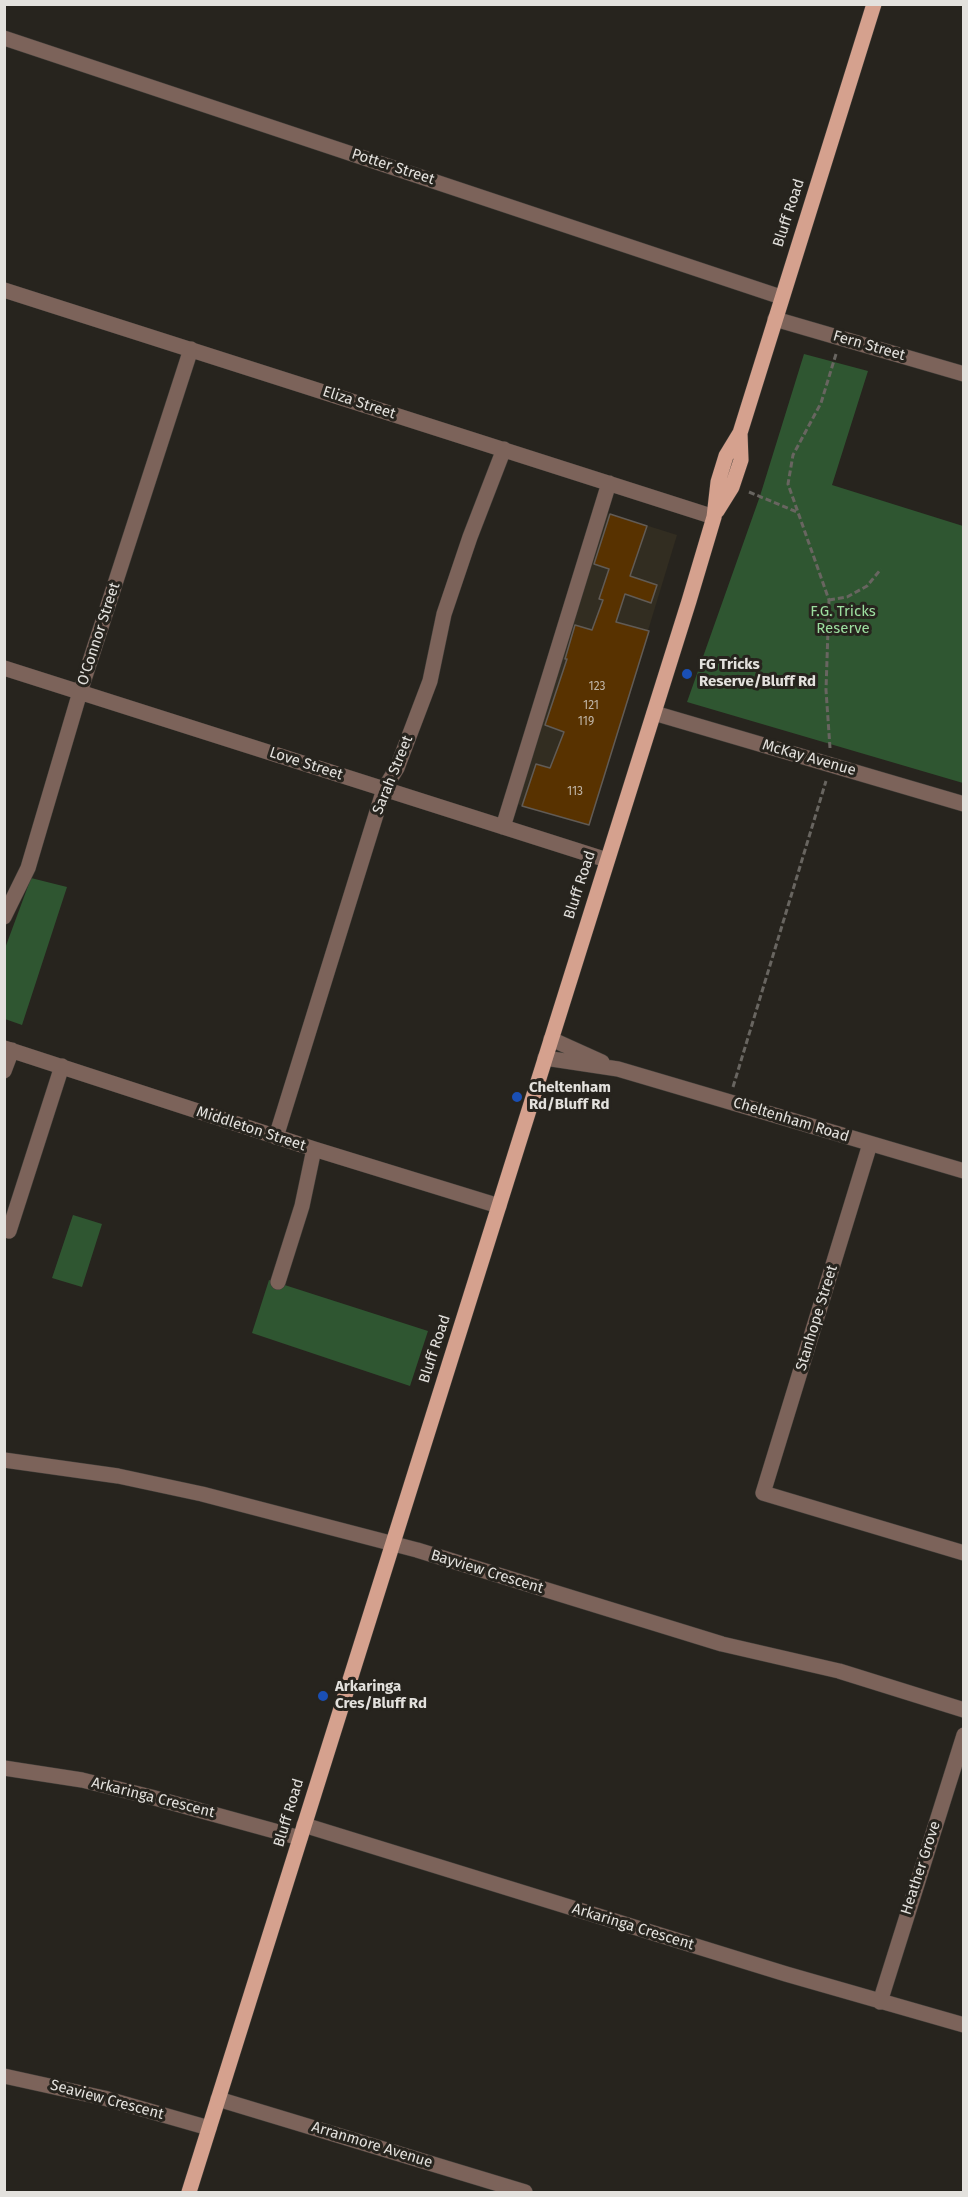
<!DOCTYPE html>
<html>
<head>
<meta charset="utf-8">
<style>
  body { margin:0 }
  #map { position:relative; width:968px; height:2197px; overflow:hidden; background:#27241e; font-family:"Fira Sans",sans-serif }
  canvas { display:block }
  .frame { position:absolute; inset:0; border:6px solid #e3e1dd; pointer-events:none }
</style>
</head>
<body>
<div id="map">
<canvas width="968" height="2197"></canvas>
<div class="frame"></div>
</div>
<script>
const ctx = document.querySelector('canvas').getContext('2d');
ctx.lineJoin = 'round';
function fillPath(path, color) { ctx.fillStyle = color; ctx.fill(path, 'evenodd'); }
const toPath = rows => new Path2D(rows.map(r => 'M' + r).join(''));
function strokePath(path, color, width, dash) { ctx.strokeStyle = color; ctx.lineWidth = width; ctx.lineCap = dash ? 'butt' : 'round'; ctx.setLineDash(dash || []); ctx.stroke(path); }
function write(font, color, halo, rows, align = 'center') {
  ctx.font = font + ' "Fira Sans",sans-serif'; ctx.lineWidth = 6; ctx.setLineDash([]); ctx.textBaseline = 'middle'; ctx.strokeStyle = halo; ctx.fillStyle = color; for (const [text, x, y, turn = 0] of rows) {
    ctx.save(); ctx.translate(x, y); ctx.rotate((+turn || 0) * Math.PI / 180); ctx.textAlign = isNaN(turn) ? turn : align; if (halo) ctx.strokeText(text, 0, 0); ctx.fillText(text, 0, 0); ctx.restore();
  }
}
const built = toPath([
  [607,513,677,535,589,825,517,804]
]);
const green = toPath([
  [804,354,868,371,832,485,963,526,963,783,687,702,760,496],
  [31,878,67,887,22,1025,5,1019,4,951],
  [73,1215,102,1224,82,1287,52,1278],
  [269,1280,428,1331,410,1386,252,1333]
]);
const building = toPath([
  [610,514,647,526,630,576,657,585,651,603,625,594,616,622,649,631,589,825,522,806,536,764,550,768,564,732,545,725,567,659,565,659,575,625,592,630,603,600,599,599,609,569,594,564,610,514]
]);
const path = toPath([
  [749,492,797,512],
  [829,600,847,597,867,586,881,569],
  [830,748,826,690,829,600,788,484,793,455,821,403,836,354],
  [733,1087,826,781]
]);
const minor = toPath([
  [4,38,781,297],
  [4,290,714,517],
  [775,319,964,374],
  [4,668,607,860],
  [654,713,964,804],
  [503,827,609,483],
  [4,917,28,868,80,692,191,349],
  [551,1039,602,1062],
  [4,1048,314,1149,499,1206],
  [545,1058,618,1069,964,1171],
  [4,1071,12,1050],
  [276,1137,384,789,397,768,430,681,444,614,470,537,504,449],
  [870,1144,763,1493,964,1553],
  [9,1231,62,1066],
  [278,1282,302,1206,314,1149],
  [4,1460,118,1476,202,1494,417,1550,722,1644,839,1671,964,1710],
  [4,1768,82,1780,151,1797,300,1838],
  [304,1825,786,1974,964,2025],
  [880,2002,964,1735],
  [4,2076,104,2098,209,2128],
  [218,2099,525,2192]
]);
const major = toPath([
  [717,511,732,487,741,460,740,433],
  [189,2192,689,601,714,517,718,482,726,456,740,433,874,4]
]);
const markers = [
  [687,674,6,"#1a4fb4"],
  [517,1097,6,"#1a4fb4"],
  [323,1696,6,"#1a4fb4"]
];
const numberNames = [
  ["123",597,687],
  ["121",591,706],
  ["119",586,722],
  ["113",575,792]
];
const streetNames = [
  ["Potter Street",393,167,18],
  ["Bluff Road",789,213,-72],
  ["Fern Street",869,346,16],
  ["Eliza Street",359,403,18],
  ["O'Connor Street",99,634,-72],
  ["McKay Avenue",809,758,16],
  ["Love Street",306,764,18],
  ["Sarah Street",393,775,-68],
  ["Bluff Road",580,885,-72],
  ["Cheltenham Road",791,1120,17],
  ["Middleton Street",251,1129,18],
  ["Stanhope Street",817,1318,-73],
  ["Bluff Road",435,1349,-72],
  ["Bayview Crescent",487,1572,17],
  ["Arkaringa Crescent",153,1798,14],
  ["Bluff Road",289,1813,-73],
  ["Heather Grove",921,1868,-72],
  ["Arkaringa Crescent",633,1927,17],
  ["Seaview Crescent",107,2100,15],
  ["Arranmore Avenue",372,2145,17]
];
const parkNames = [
  ["F.G. Tricks",843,612],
  ["Reserve",843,629]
];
const poiNames = [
  ["FG Tricks",699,665],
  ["Reserve/Bluff Rd",699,682],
  ["Cheltenham",529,1088],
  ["Rd/Bluff Rd",529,1105],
  ["Arkaringa",335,1687],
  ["Cres/Bluff Rd",335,1704]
];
fillPath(built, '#322d21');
fillPath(green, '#2f5631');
fillPath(building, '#583200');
strokePath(building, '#615b55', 1.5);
strokePath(minor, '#413e39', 16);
strokePath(major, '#413e39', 16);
strokePath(path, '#686560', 3, [6, 3]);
strokePath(minor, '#7c635a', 15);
strokePath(major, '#d5a18e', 15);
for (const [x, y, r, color] of markers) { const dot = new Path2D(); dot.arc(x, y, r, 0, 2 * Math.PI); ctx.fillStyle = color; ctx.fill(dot); strokePath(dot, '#27241e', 2); }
write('12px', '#c0b5a6', null, numberNames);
write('15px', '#e3e1dd', '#27241e', streetNames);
write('15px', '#9cde9f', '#27241e', parkNames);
write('bold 15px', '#e3e1dd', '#27241e', poiNames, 'left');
</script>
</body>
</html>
